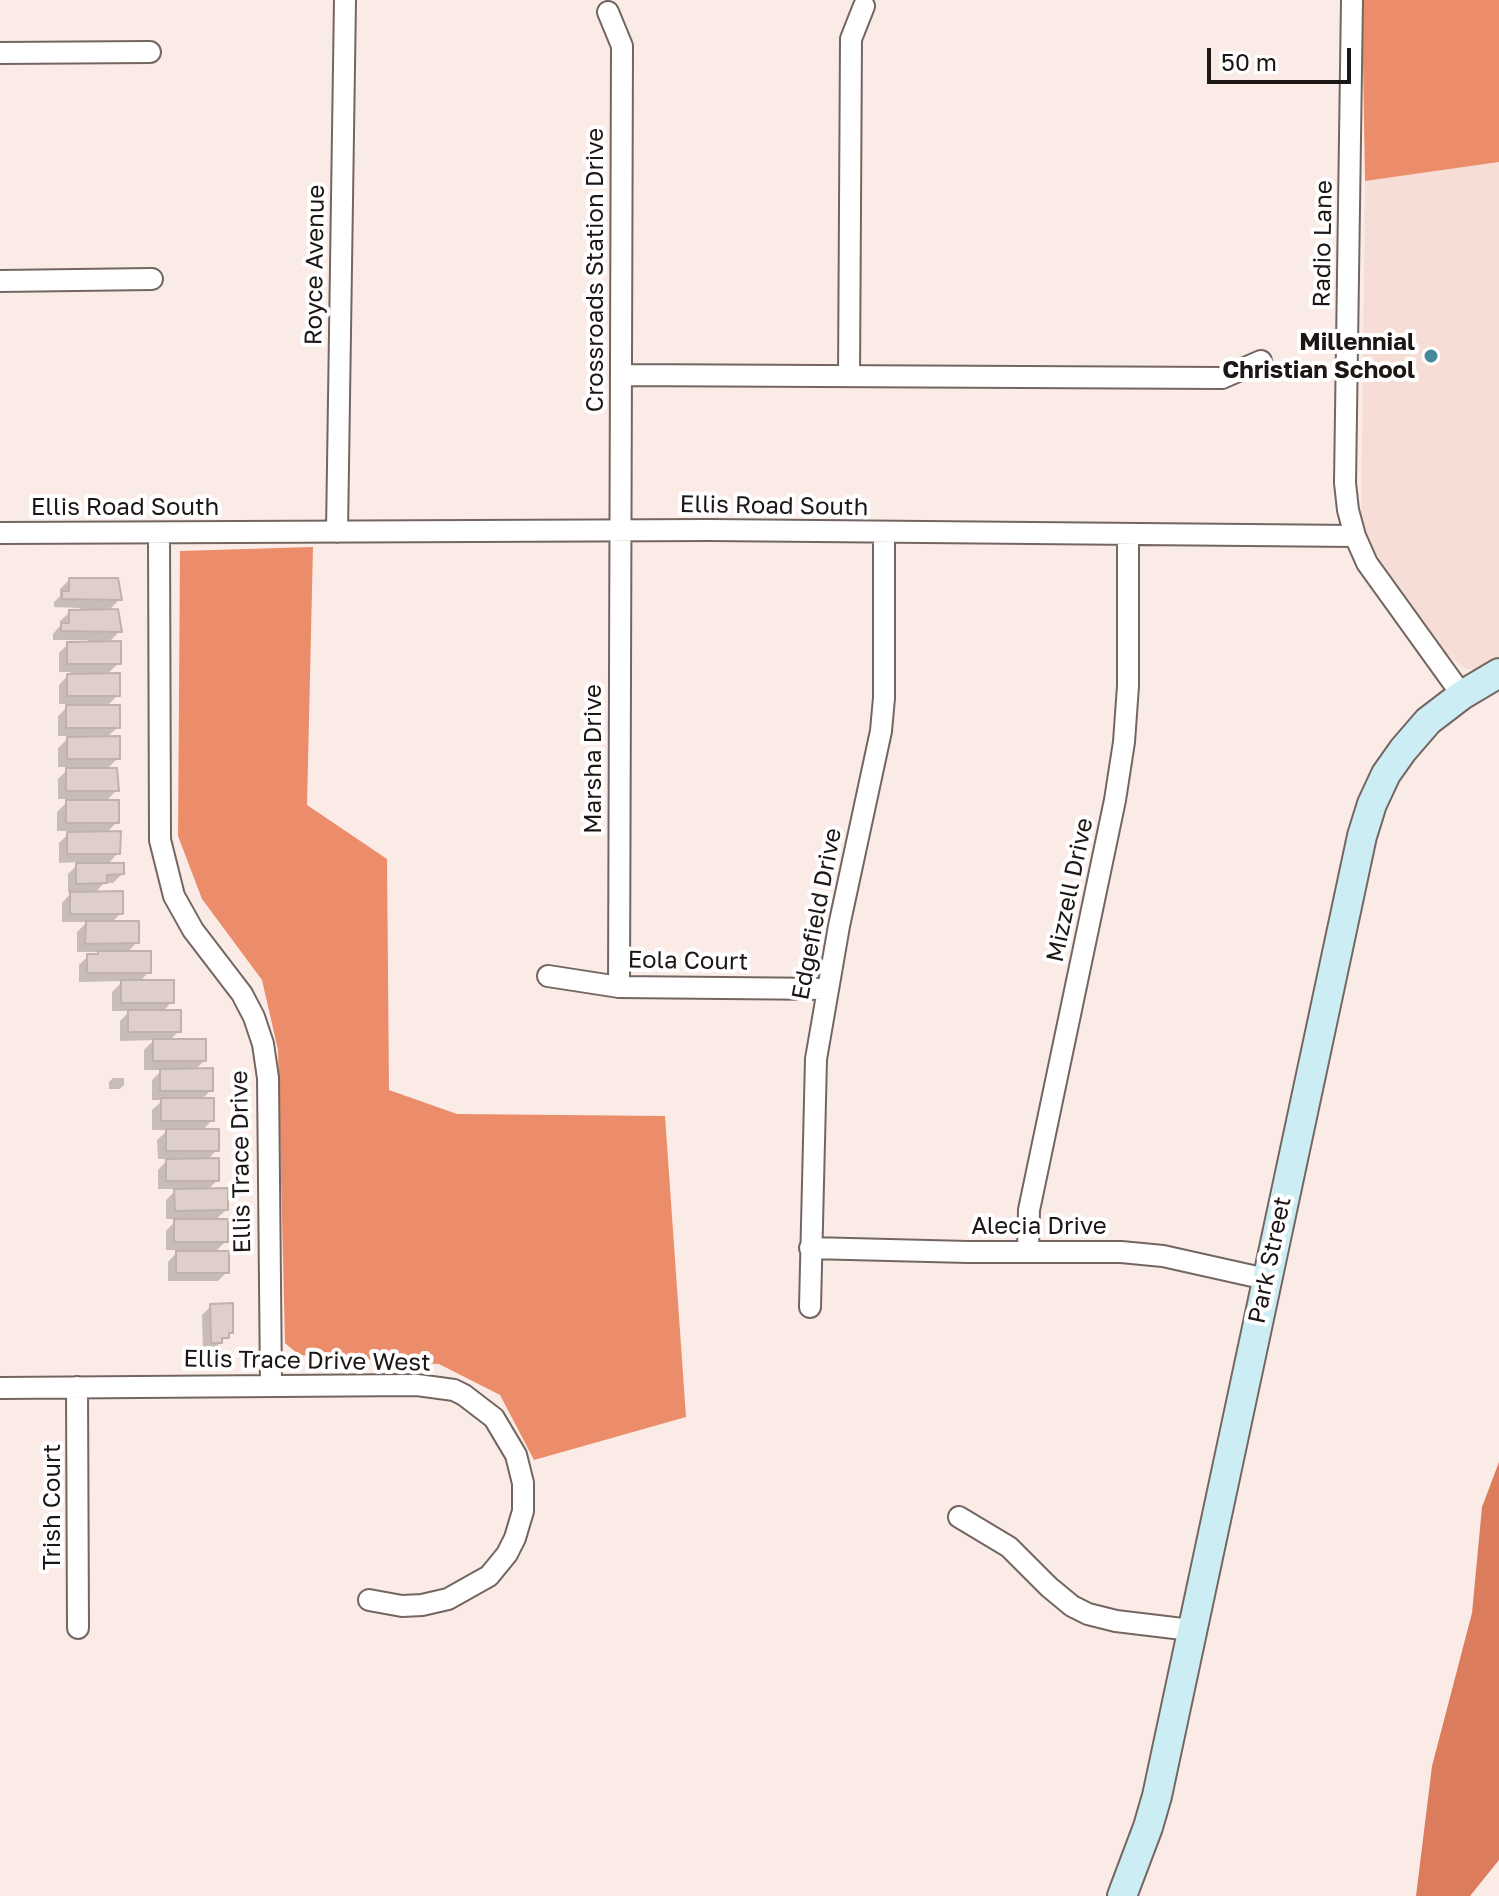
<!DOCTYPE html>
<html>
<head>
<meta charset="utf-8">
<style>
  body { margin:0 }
  #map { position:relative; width:1499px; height:1896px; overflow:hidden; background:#fbebe6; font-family:"Golos Text",sans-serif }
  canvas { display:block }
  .scale { position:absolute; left:1207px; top:48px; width:144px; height:36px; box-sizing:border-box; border:4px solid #1c1615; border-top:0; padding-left:10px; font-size:24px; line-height:28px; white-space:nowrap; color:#1c1615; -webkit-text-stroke:6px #fff; paint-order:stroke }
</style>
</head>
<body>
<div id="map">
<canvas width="1499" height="1896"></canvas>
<div class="scale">50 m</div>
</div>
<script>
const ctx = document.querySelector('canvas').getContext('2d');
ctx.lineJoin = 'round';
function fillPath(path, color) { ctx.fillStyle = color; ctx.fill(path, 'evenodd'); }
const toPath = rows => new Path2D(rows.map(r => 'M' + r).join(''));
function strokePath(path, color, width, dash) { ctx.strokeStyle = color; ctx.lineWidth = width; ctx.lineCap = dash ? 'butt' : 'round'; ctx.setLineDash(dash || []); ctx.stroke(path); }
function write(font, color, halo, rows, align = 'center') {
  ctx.font = font + ' "Golos Text",sans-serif'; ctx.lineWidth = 8; ctx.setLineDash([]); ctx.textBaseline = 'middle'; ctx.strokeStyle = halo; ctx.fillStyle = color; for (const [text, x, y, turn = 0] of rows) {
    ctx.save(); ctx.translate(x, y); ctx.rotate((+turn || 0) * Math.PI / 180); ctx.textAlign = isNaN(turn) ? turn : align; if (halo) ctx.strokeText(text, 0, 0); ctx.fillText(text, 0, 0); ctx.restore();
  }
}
const built = toPath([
  [1499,162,1499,664,1479,670,1466,669,1446,653,1361,532,1365,181]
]);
const forest = toPath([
  [1362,0,1499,0,1499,162,1365,181],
  [313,547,307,805,387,859,389,1090,457,1114,665,1116,686,1417,534,1460,500,1395,439,1364,299,1355,285,1343,278,1050,262,980,202,899,178,836,180,551]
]);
const water = toPath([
  [1499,1462,1499,1860,1470,1896,1416,1896,1432,1766,1472,1613,1482,1507]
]);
const shadow = toPath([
  [69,580,120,599,108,611,120,631,108,643,119,663,106,675,118,695,106,707,118,727,106,738,118,758,106,770,117,790,105,802,117,822,105,834,118,853,107,865,122,874,113,883,104,883,94,894,121,913,111,923,137,942,127,953,149,972,139,982,172,1002,162,1012,179,1031,169,1041,204,1061,194,1071,211,1090,201,1100,212,1120,202,1131,217,1150,207,1160,218,1180,207,1190,226,1210,214,1221,226,1241,214,1253,227,1272,218,1281,168,1281,168,1262,179,1250,166,1250,166,1231,177,1219,166,1219,166,1200,177,1189,158,1189,158,1170,168,1159,158,1159,157,1140,168,1130,152,1130,152,1110,163,1100,152,1100,152,1080,162,1070,144,1070,144,1050,154,1040,120,1041,120,1021,130,1011,112,1011,112,992,123,981,79,982,79,965,88,956,95,956,100,952,77,952,77,932,87,922,62,922,62,903,72,892,68,892,68,874,80,862,59,863,59,843,71,831,57,831,57,812,70,799,58,799,58,779,70,767,58,767,58,748,70,736,58,736,58,716,70,704,59,704,59,685,71,672,59,672,59,653,68,644,88,644,88,640,53,640,53,634,60,626,60,621,70,612,80,612,80,608,54,607,54,602,60,596,60,589],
  [113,1078,124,1078,124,1085,120,1089,109,1089,109,1082],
  [211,1306,231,1332,211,1352,203,1352,202,1315]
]);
const building = toPath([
  [69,578,118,578,122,600,62,599,62,591,69,591,69,578],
  [118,609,122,632,61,631,61,623,69,623,69,610,118,609],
  [121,641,121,664,67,664,67,642,121,641],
  [120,673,120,696,67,696,67,674,120,673],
  [66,705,120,705,120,728,66,728,66,705],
  [120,736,120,759,67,759,67,737,120,736],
  [66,768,117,768,119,791,66,791,66,768],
  [66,800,119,800,119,823,66,823,66,800],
  [121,831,120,854,67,854,67,832,121,831],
  [76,863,124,863,124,874,107,875,107,883,76,884,76,863],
  [123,891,123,914,70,914,70,892,123,891],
  [86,921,139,921,139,943,85,944,86,921],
  [98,951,151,951,151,973,87,973,87,954,98,954,98,951],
  [121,980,174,980,174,1003,121,1003,121,980],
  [128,1010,181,1010,181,1032,128,1032,128,1010],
  [153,1039,206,1039,206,1061,153,1061,153,1039],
  [213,1068,213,1091,160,1091,160,1069,213,1068],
  [161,1098,214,1098,214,1121,161,1121,161,1098],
  [166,1129,219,1129,219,1151,166,1151,166,1129],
  [219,1158,219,1181,166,1181,166,1159,219,1158],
  [228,1188,228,1210,175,1211,174,1189,228,1188],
  [174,1219,228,1219,228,1242,174,1242,174,1219],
  [176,1251,229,1251,229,1273,176,1273,176,1251],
  [233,1303,233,1333,229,1333,229,1338,222,1338,222,1343,211,1343,210,1304,233,1303]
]);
const street = toPath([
  [1352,0,1345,483,1348,510,1355,536,1367,563,1462,695],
  [608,12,622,46,619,987],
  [0,53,150,52],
  [0,281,152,279],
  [621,375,1222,378,1261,361],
  [849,376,851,39,864,6],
  [337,532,345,0],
  [0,533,709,530,1355,536],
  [159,533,160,840,174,896,193,930,242,994,254,1017,263,1044,268,1078,271,1385],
  [548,976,619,987,828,989],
  [810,1248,968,1252,1121,1252,1163,1256,1266,1279],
  [1028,1252,1029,1210,1115,800,1124,742,1128,686,1128,535],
  [810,1307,816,1059,839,926,881,731,884,698,884,533],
  [77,1387,78,1628],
  [0,1388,417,1385,454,1390,464,1395,494,1418,516,1455,523,1483,523,1511,515,1538,507,1554,489,1576,448,1599,422,1605,402,1606,369,1600],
  [959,1517,1009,1547,1049,1587,1072,1606,1088,1614,1116,1621,1191,1630]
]);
const secondary = toPath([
  [1122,1896,1148,1827,1157,1796,1362,836,1372,804,1386,774,1403,750,1428,721,1462,695,1499,673]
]);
const markers = [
  [1431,356,8,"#468999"]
];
const streetNames = [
  ["Radio Lane",1323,244,-89],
  ["Royce Avenue",315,265,-89],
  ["Crossroads Station Drive",595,270,-90],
  ["Ellis Road South",774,506,1],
  ["Ellis Road South",125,507],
  ["Marsha Drive",593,759,-90],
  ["Mizzell Drive",1070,890,-78],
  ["Edgefield Drive",817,914,-79],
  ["Eola Court",688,961,1],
  ["Ellis Trace Drive",241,1162,-91],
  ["Alecia Drive",1039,1226],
  ["Park Street",1270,1260,-78],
  ["Ellis Trace Drive West",307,1361,1],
  ["Trish Court",52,1507,-90]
];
const poiNames = [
  ["Millennial",1415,342],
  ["Christian School",1415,370]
];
fillPath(built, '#f6ded6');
fillPath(forest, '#eb8c6a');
fillPath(water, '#db7d5c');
fillPath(shadow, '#0003');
fillPath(building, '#dfcfca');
strokePath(building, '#c0b1ac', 2);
strokePath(street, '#736661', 24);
strokePath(secondary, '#736661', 32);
strokePath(street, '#fff', 20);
strokePath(secondary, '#ccedf4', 28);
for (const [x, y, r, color] of markers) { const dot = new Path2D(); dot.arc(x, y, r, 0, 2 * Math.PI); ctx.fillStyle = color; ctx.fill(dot); strokePath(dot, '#fff', 3); }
write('24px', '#1c1615', '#fff', streetNames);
write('bold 24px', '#1c1615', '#fff', poiNames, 'right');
</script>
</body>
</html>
